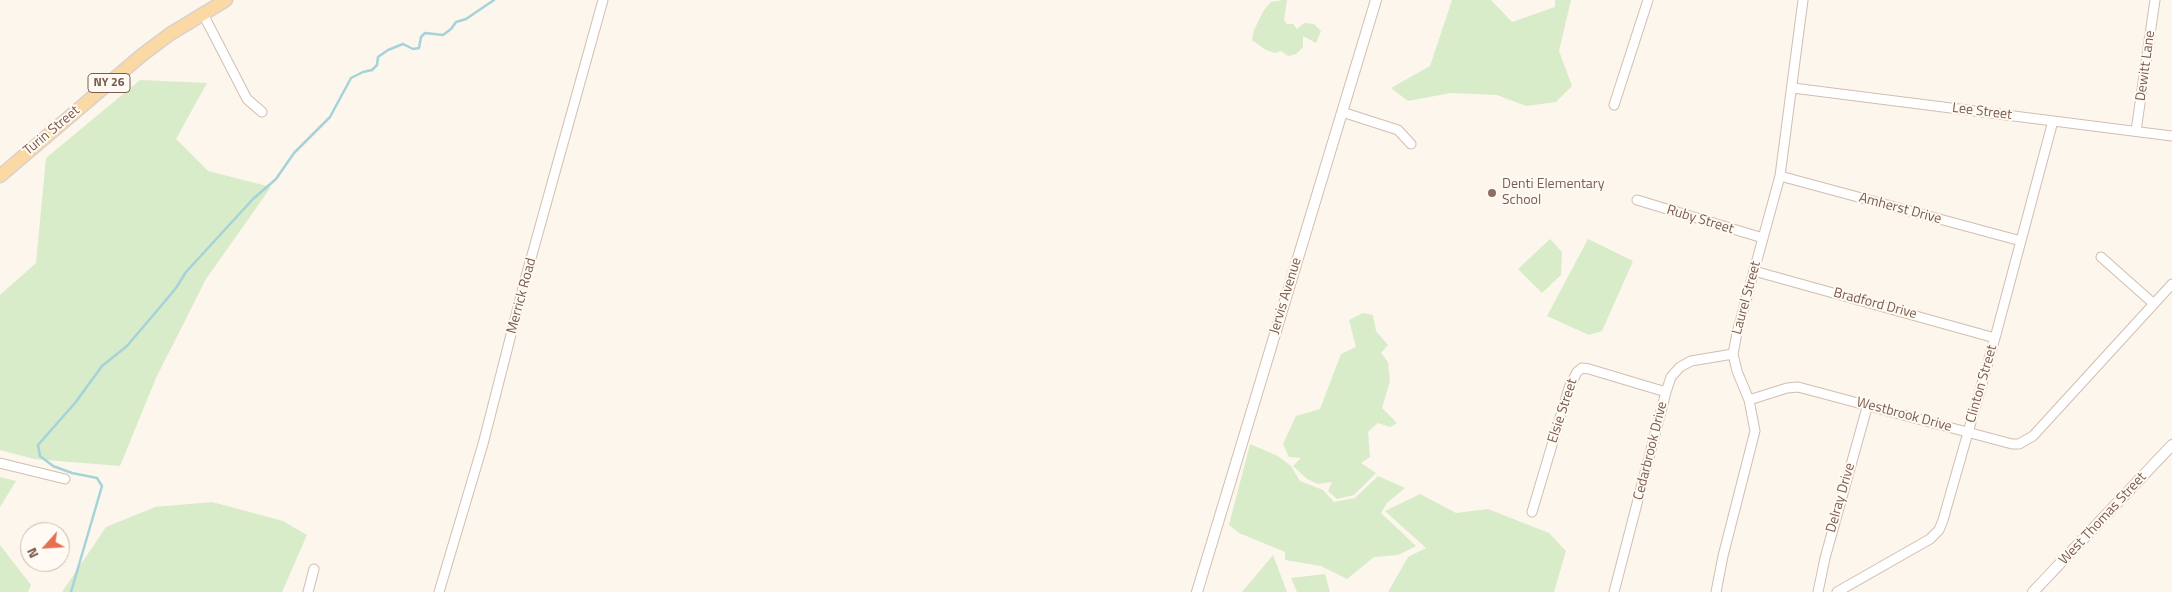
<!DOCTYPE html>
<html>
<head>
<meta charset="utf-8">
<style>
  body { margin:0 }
  #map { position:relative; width:2172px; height:592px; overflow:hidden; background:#fdf6ec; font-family:"Titillium Web",sans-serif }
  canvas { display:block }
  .north { position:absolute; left:20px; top:522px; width:50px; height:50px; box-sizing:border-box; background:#fffaf3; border:1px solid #cabbb1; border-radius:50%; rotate:244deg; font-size:14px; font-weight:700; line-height:20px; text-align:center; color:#7a5c4d }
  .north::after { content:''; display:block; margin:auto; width:18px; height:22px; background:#e76f51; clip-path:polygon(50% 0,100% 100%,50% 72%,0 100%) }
</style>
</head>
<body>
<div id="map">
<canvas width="2172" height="592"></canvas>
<div class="north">N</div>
</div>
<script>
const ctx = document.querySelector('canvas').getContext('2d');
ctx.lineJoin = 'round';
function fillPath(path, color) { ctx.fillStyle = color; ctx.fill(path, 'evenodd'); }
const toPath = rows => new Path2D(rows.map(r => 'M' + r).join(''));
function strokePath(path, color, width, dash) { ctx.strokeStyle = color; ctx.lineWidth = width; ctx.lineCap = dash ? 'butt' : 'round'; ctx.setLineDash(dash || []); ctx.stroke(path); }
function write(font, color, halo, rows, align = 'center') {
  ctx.font = font + ' "Titillium Web",sans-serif'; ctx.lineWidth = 4; ctx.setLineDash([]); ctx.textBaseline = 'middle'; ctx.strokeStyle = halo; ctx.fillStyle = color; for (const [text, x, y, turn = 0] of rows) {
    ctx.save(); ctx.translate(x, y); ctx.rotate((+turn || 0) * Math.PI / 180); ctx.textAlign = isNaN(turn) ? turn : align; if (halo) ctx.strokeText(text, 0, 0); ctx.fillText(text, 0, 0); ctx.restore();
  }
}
const green = toPath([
  [1283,0,1287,0,1284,20,1287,24,1293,24,1297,29,1304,23,1314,24,1321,31,1316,43,1303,36,1303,47,1296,54,1288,56,1281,51,1275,53,1266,50,1252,40,1254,30,1264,10,1271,2],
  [1452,0,1491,0,1512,22,1555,7,1555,0,1571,0,1559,51,1572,86,1556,102,1526,106,1497,95,1451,93,1408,101,1391,88,1430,66],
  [140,80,207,83,176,139,208,171,271,187,206,279,156,378,120,466,34,459,0,450,0,295,36,263,46,158],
  [1550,239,1562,252,1561,275,1542,293,1518,269],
  [1588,239,1633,261,1602,331,1589,335,1547,316],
  [1363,313,1373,315,1376,331,1388,345,1381,353,1388,362,1390,381,1382,408,1397,423,1390,427,1378,423,1372,428,1368,432,1370,457,1361,463,1376,473,1354,495,1337,499,1328,491,1332,482,1318,484,1307,479,1293,466,1301,458,1289,457,1283,444,1296,416,1320,409,1341,354,1356,347,1349,320],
  [1250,444,1278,456,1291,466,1300,481,1323,490,1334,502,1355,498,1378,476,1405,488,1387,503,1381,513,1416,546,1398,555,1374,557,1347,579,1321,566,1285,560,1285,552,1239,533,1229,525],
  [0,477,16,481,0,507],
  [1420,494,1456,513,1488,509,1549,533,1566,551,1554,592,1388,592,1408,557,1426,548,1385,511],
  [212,502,283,521,307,535,282,592,62,592,106,527,155,507],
  [0,545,31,585,28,592,0,592],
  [1273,555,1287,592,1242,592],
  [1325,574,1330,592,1297,592,1291,578]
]);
const stream = toPath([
  [71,592,102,486,97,478,72,473,53,466,40,456,38,445,75,403,102,366,127,346,161,306,176,288,186,272,253,199,276,179,294,153,330,117,351,78,363,72,372,70,377,65,378,57,388,50,403,44,413,49,419,48,421,37,425,33,443,35,451,29,456,22,466,19,494,0]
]);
const minor = toPath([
  [203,14,247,99,262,112],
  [1793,88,2172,136],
  [1614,105,1648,0],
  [1342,112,1398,130,1411,144],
  [2136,131,2155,0],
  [1780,176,2021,241],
  [1637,200,1763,238],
  [2101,257,2154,304],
  [1754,271,1995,338],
  [1749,400,1787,388,1798,387,2012,444,2019,444,2033,436,2172,284],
  [0,463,65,479],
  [1532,512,1569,388,1577,372,1582,368,1589,369,1666,392],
  [308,592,314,569],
  [439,592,483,444,525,280,603,0],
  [1614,592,1666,392,1671,377,1680,367,1691,361,1733,354],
  [1716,592,1723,556,1755,431,1749,400,1737,371,1733,354,1737,333,1780,176,1803,0],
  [1818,592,1825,558,1868,404],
  [1837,592,1930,539,1939,530,1943,520,1995,338,2053,121]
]);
const tertiary = toPath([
  [1197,592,1376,0],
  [2033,592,2172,445]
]);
const primary = toPath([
  [0,176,142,55,170,34,226,0]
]);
const markers = [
  [1492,193,5,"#8d6e63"]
];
const shields = [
  [109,83,42]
];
const shieldNames = [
  ["NY 26",109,83]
];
const streetNames = [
  ["Dewitt Lane",2146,66,-82],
  ["Lee Street",1982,112,7],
  ["Turin Street",52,131,-40],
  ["Amherst Drive",1900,209,15],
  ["Ruby Street",1700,220,17],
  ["Merrick Road",522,296,-75],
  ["Jervis Avenue",1286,296,-73],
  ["Laurel Street",1747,298,-75],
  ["Bradford Drive",1875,304,15],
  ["Clinton Street",1982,384,-74],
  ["Elsie Street",1563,411,-72],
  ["Westbrook Drive",1904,415,15],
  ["Cedarbrook Drive",1651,451,-76],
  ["Delray Drive",1841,498,-74],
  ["West Thomas Street",2103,519,-47]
];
const educationNames = [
  ["Denti Elementary",1502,185],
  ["School",1502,201]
];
fillPath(green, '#d8ecc9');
strokePath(stream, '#a5d3da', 2.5);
strokePath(minor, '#d1beb0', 11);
strokePath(tertiary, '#d1beb0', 12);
strokePath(primary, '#dad1cd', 15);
strokePath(minor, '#fff', 9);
strokePath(tertiary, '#fff', 10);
strokePath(primary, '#fbd9a5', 12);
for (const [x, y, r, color] of markers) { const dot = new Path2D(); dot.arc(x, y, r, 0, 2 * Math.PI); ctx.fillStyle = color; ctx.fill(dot); strokePath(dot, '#fffaf3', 2); }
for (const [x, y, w] of shields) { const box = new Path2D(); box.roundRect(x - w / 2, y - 9.5, w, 19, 4); ctx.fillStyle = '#fffaf3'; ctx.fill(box); strokePath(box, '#7a5c4d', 1); }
write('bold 12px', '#7a5c4d', null, shieldNames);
write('14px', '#7a5c4d', '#fffaf3', streetNames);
write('14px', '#785e54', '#fffaf3', educationNames, 'left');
</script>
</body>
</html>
